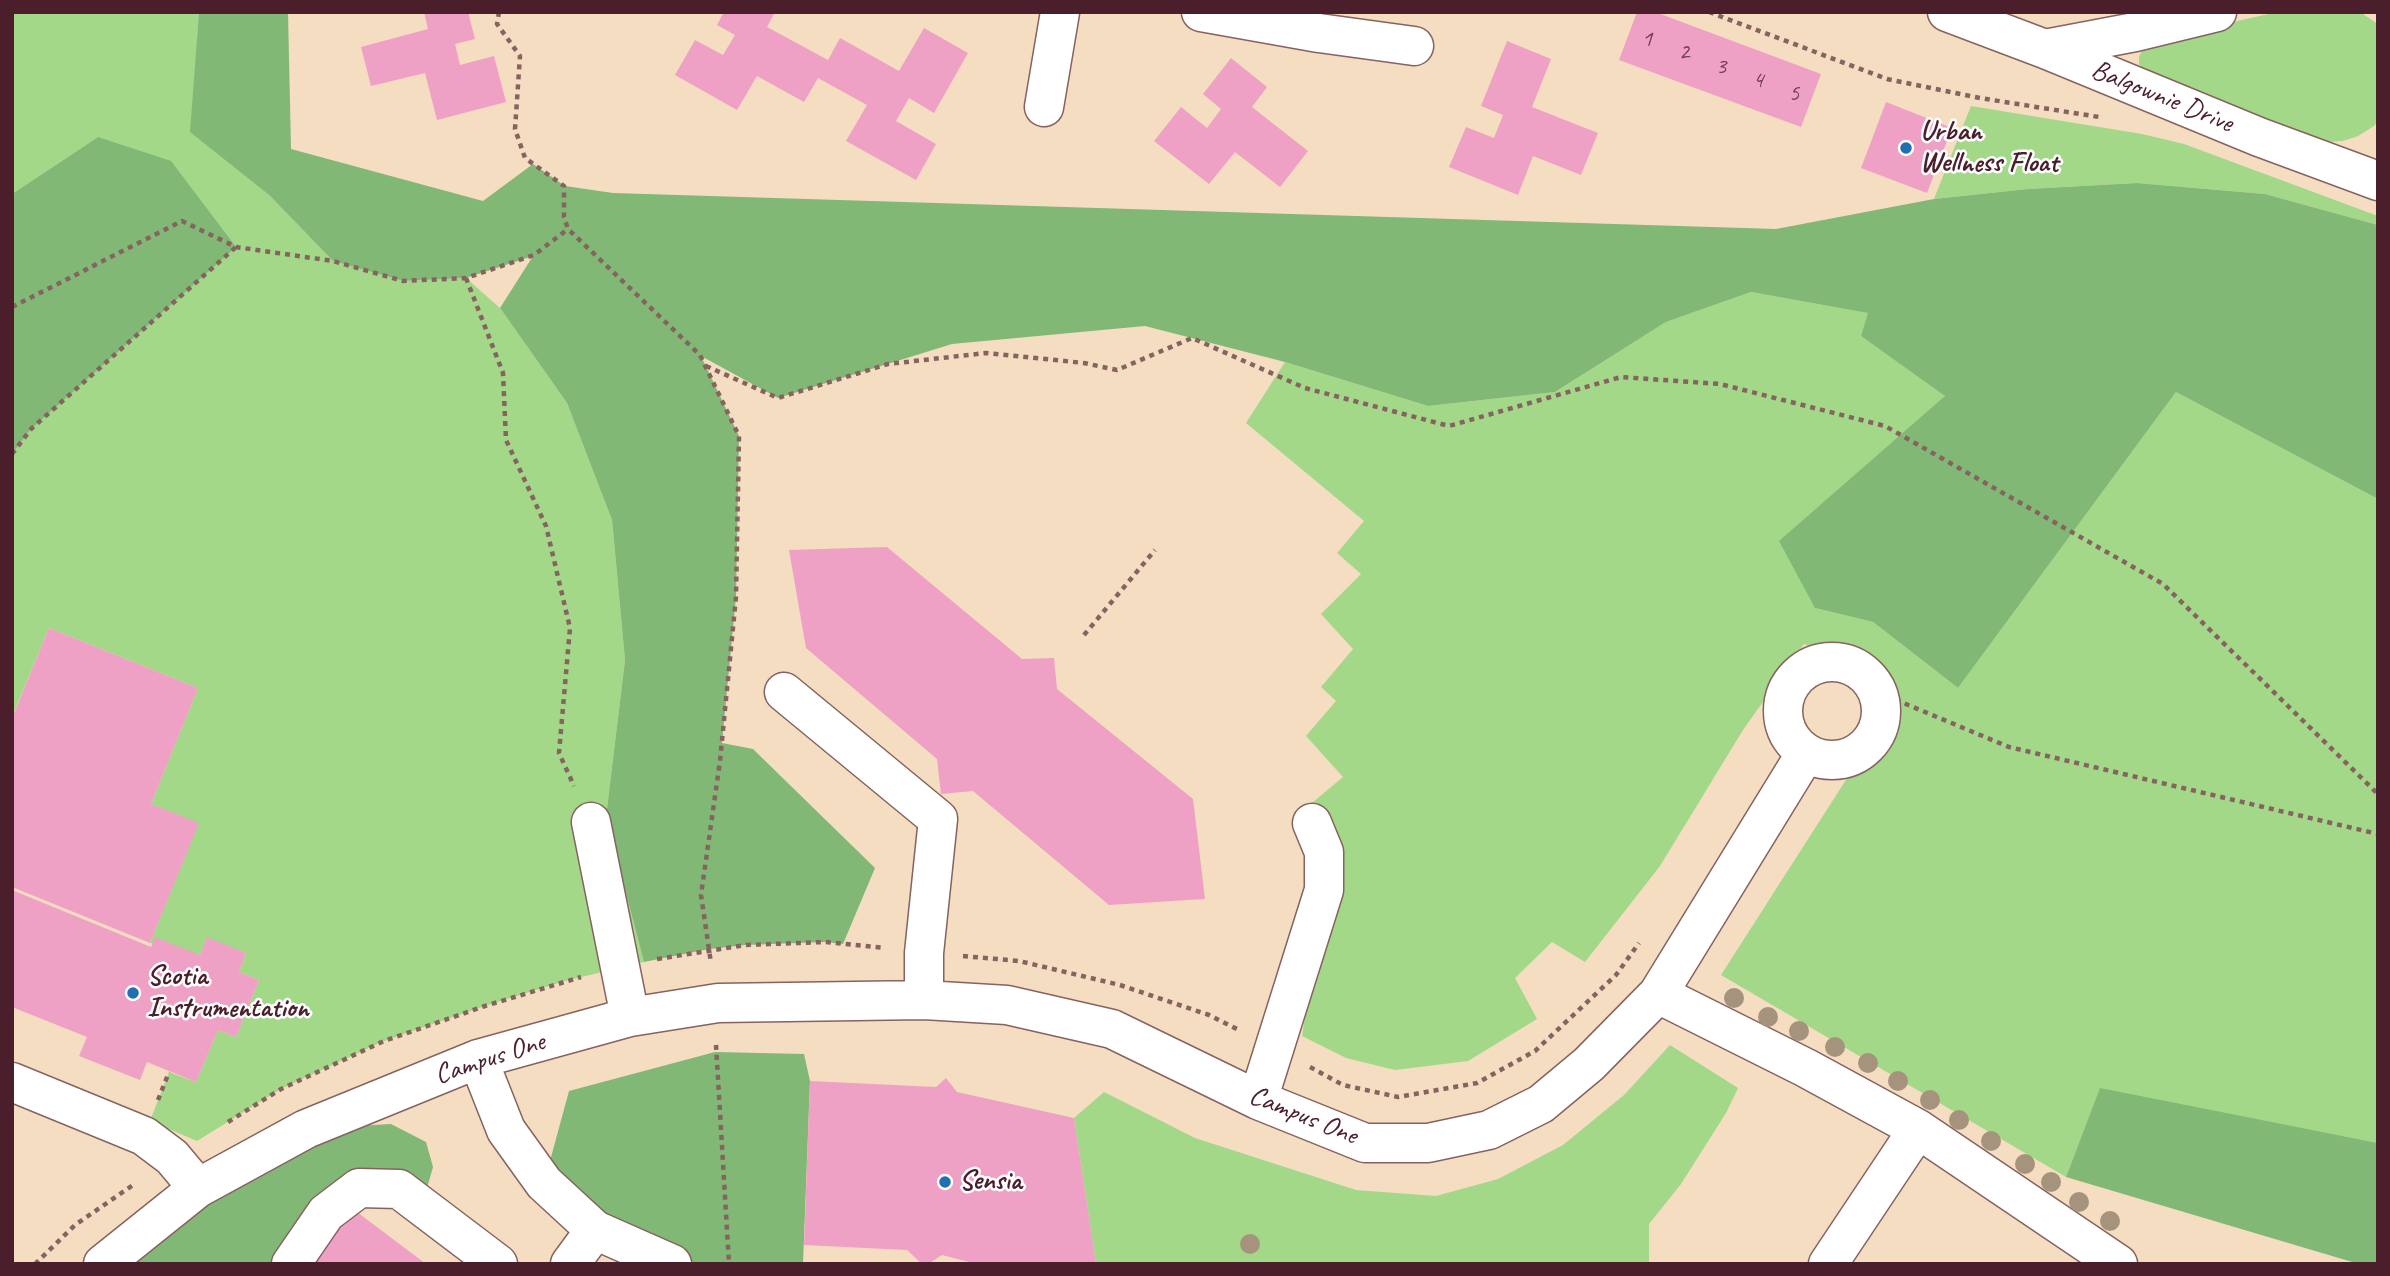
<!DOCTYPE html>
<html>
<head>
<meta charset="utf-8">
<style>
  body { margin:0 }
  #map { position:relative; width:2390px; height:1276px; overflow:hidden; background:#f5ddc1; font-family:Caveat,sans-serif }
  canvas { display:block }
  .frame { position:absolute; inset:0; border:14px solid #4a1f2b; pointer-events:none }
</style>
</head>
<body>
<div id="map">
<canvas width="2390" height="1276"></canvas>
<div class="frame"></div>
</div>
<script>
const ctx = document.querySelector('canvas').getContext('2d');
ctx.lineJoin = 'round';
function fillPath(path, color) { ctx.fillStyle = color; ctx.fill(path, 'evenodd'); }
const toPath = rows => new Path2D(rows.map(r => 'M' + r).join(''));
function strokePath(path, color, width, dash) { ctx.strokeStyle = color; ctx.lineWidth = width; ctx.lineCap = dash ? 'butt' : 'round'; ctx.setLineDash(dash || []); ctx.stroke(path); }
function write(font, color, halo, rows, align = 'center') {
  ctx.font = font + ' Caveat,sans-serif'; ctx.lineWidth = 5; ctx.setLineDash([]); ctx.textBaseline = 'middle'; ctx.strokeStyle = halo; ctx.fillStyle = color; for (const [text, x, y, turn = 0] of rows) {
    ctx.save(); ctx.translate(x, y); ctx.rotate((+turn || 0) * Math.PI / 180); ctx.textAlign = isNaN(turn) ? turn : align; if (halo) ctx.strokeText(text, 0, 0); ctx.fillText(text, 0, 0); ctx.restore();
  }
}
const green = toPath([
  [12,12,199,12,191,132,269,195,333,261,403,281,466,278,500,308,567,403,612,520,625,660,606,817,644,962,565,981,485,1006,384,1041,281,1089,197,1141,150,1121,169,1072,196,1082,218,1030,236,1037,259,980,239,972,246,953,207,938,200,955,150,943,198,824,151,804,198,688,49,628,12,717,12,454,31,429,98,137,12,194],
  [2278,12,2360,12,2375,22,2378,26,2378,121,2374,126,2358,136,2343,141,2322,142,2143,70,2139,64,2139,57,2143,48,2169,36],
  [1971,106,2142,134,2184,144,2378,216,2378,225,2265,194,2137,183,2028,189,1934,199],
  [1751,292,1869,313,1861,336,1945,395,1815,608,1873,622,1958,688,2176,392,2378,499,2378,1143,2100,1089,2066,1177,1721,975,1874,736,1877,691,1857,669,1804,644,1743,730,1660,866,1585,962,1552,942,1515,978,1537,1019,1468,1061,1395,1070,1346,1058,1302,1036,1324,890,1300,813,1343,777,1306,736,1336,701,1321,687,1353,649,1321,614,1361,574,1337,553,1364,521,1246,423,1285,362,1428,406,1555,392,1666,322],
  [1670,1045,1738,1088,1726,1113,1681,1184,1649,1224,1649,1264,1096,1264,1074,1118,1104,1092,1195,1138,1356,1190,1436,1196,1498,1179,1563,1145,1624,1095]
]);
const forest = toPath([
  [199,12,288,12,291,149,483,201,533,164,565,186,613,193,1776,229,1934,199,2028,189,2137,183,2265,194,2378,225,2378,499,2176,392,1958,688,1873,622,1815,608,1779,541,1945,396,1861,336,1868,313,1751,292,1666,322,1555,392,1428,406,1285,362,1145,326,952,344,778,398,701,356,739,436,736,597,722,743,753,749,875,868,843,944,825,942,746,945,709,949,644,962,606,817,625,660,612,520,567,403,500,308,533,256,466,278,403,281,333,261,269,195,190,132],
  [98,137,171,161,236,247,31,429,12,454,12,194],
  [715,1052,804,1054,810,1081,803,1264,672,1264,544,1183,569,1091],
  [2100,1088,2378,1143,2378,1264,2359,1264,2066,1177],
  [391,1124,426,1142,433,1167,427,1188,352,1203,330,1222,271,1264,103,1264,306,1129]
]);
const building = toPath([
  [424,12,468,12,475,39,455,44,460,65,494,56,506,102,437,120,425,73,371,86,361,47,428,29],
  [724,12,775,12,767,27,828,60,840,38,899,71,924,28,968,53,934,113,909,98,896,121,936,144,916,180,846,141,867,105,818,78,804,102,757,76,737,110,675,75,695,40,723,55,735,35,717,25],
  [1637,12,1655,12,1821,74,1801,127,1619,60],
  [1507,41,1551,59,1532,107,1598,133,1581,175,1533,156,1518,195,1449,167,1466,127,1494,138,1503,115,1481,106],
  [1231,58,1267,87,1252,107,1308,151,1280,187,1235,152,1209,184,1154,141,1181,107,1207,128,1221,109,1203,94],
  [1886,102,1952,128,1927,193,1861,168],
  [887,547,1022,659,1054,658,1057,689,1193,799,1205,899,1109,905,973,791,941,794,937,759,806,648,789,550],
  [49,628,198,688,151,804,199,823,150,943,12,887,12,718],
  [12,890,151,947,155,937,200,955,207,937,246,953,239,972,259,980,236,1037,218,1030,196,1082,147,1062,140,1080,79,1056,87,1037,12,1007],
  [946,1078,957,1092,1074,1118,1096,1264,977,1264,942,1255,928,1264,922,1264,907,1250,804,1245,810,1081,936,1087],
  [353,1209,426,1264,312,1264]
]);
const path = toPath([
  [499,12,497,24,520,56,515,129,525,158,564,186,564,217,568,229,700,355,739,436,736,597,720,761,701,895,711,963],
  [1709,12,1887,79,1980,98,2099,117],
  [466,278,503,373,506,440,546,526,570,628,559,753,574,786],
  [12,307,182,221,236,247,333,261,403,281,466,278,534,255,568,229],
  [706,366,778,398,888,364,986,353,1084,363,1117,370,1192,338,1305,388,1449,426,1621,377,1720,384,1885,426,2163,584,2378,794],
  [12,454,31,429,236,247],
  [1084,635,1155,550],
  [1877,692,2009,747,2378,834],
  [963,956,1019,961,1120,985,1209,1015,1237,1029],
  [657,959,746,945,825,942,885,948],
  [716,1045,729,1264],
  [1310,1067,1343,1085,1398,1097,1477,1083,1535,1051,1616,975,1639,943],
  [158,1100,169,1072],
  [228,1122,281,1089,384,1041,485,1006,581,977],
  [35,1264,75,1225,133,1185]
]);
const minor = toPath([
  [1201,12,1319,33,1414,46],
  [1947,12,2045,49,2259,137,2378,181],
  [2045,49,2135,32,2217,12],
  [1044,107,1060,12],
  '1783 711a49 49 0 1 1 98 0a49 49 0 1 1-98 0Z',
  [784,692,938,819,924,953,924,1000],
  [591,822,630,1017],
  [1658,994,1806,1068,1918,1129,2118,1264],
  [478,1059,506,1130,544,1183,595,1230,672,1264],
  [12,1082,144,1136,172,1157,198,1188],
  [1258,1100,1324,890,1324,852,1312,823],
  [103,1264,198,1188,306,1129,478,1059,630,1017,718,1003,924,1000,1007,1005,1112,1029,1258,1100,1365,1143,1428,1143,1489,1130,1541,1104,1589,1064,1658,994,1806,753],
  [291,1264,326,1213,359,1188,399,1189,498,1264],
  [570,1264,595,1230],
  [1828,1264,1918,1129]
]);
const trees = [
  [1734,998],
  [1768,1017],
  [1799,1031],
  [1835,1047],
  [1868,1063],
  [1898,1081],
  [1930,1100],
  [1959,1120],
  [1991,1141],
  [2025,1164],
  [2051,1182],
  [2079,1202],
  [2110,1221],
  [1250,1244]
];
const markers = [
  [1906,148,7,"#1f6fb2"],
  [133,993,7,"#1f6fb2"],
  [945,1182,7,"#1f6fb2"]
];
const numberNames = [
  ["1",1647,40],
  ["2",1684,53],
  ["3",1721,67],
  ["4",1758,81],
  ["5",1794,94]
];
const streetNames = [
  ["Balgownie Drive",2162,97,22],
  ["Campus One",490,1059,-18],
  ["Campus One",1303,1116,22]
];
const poiNames = [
  ["Urban",1920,132],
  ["Wellness Float",1920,164],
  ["Scotia",147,977],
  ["Instrumentation",147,1009],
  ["Sensia",959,1182]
];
fillPath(green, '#a3d889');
fillPath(forest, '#82b875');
fillPath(building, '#efa0c5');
strokePath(minor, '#866260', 41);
strokePath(path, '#866260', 4.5, [5, 5]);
strokePath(minor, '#fff', 38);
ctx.fillStyle = '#a6937e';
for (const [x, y] of trees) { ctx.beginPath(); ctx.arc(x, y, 10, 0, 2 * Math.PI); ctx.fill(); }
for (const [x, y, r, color] of markers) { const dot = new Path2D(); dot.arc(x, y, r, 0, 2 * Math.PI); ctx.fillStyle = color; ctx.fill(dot); strokePath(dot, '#fff', 2.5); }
write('24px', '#733f52', null, numberNames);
write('28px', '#4a1f2b', '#fff', streetNames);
write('bold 28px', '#4a1f2b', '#fff', poiNames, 'left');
</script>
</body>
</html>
